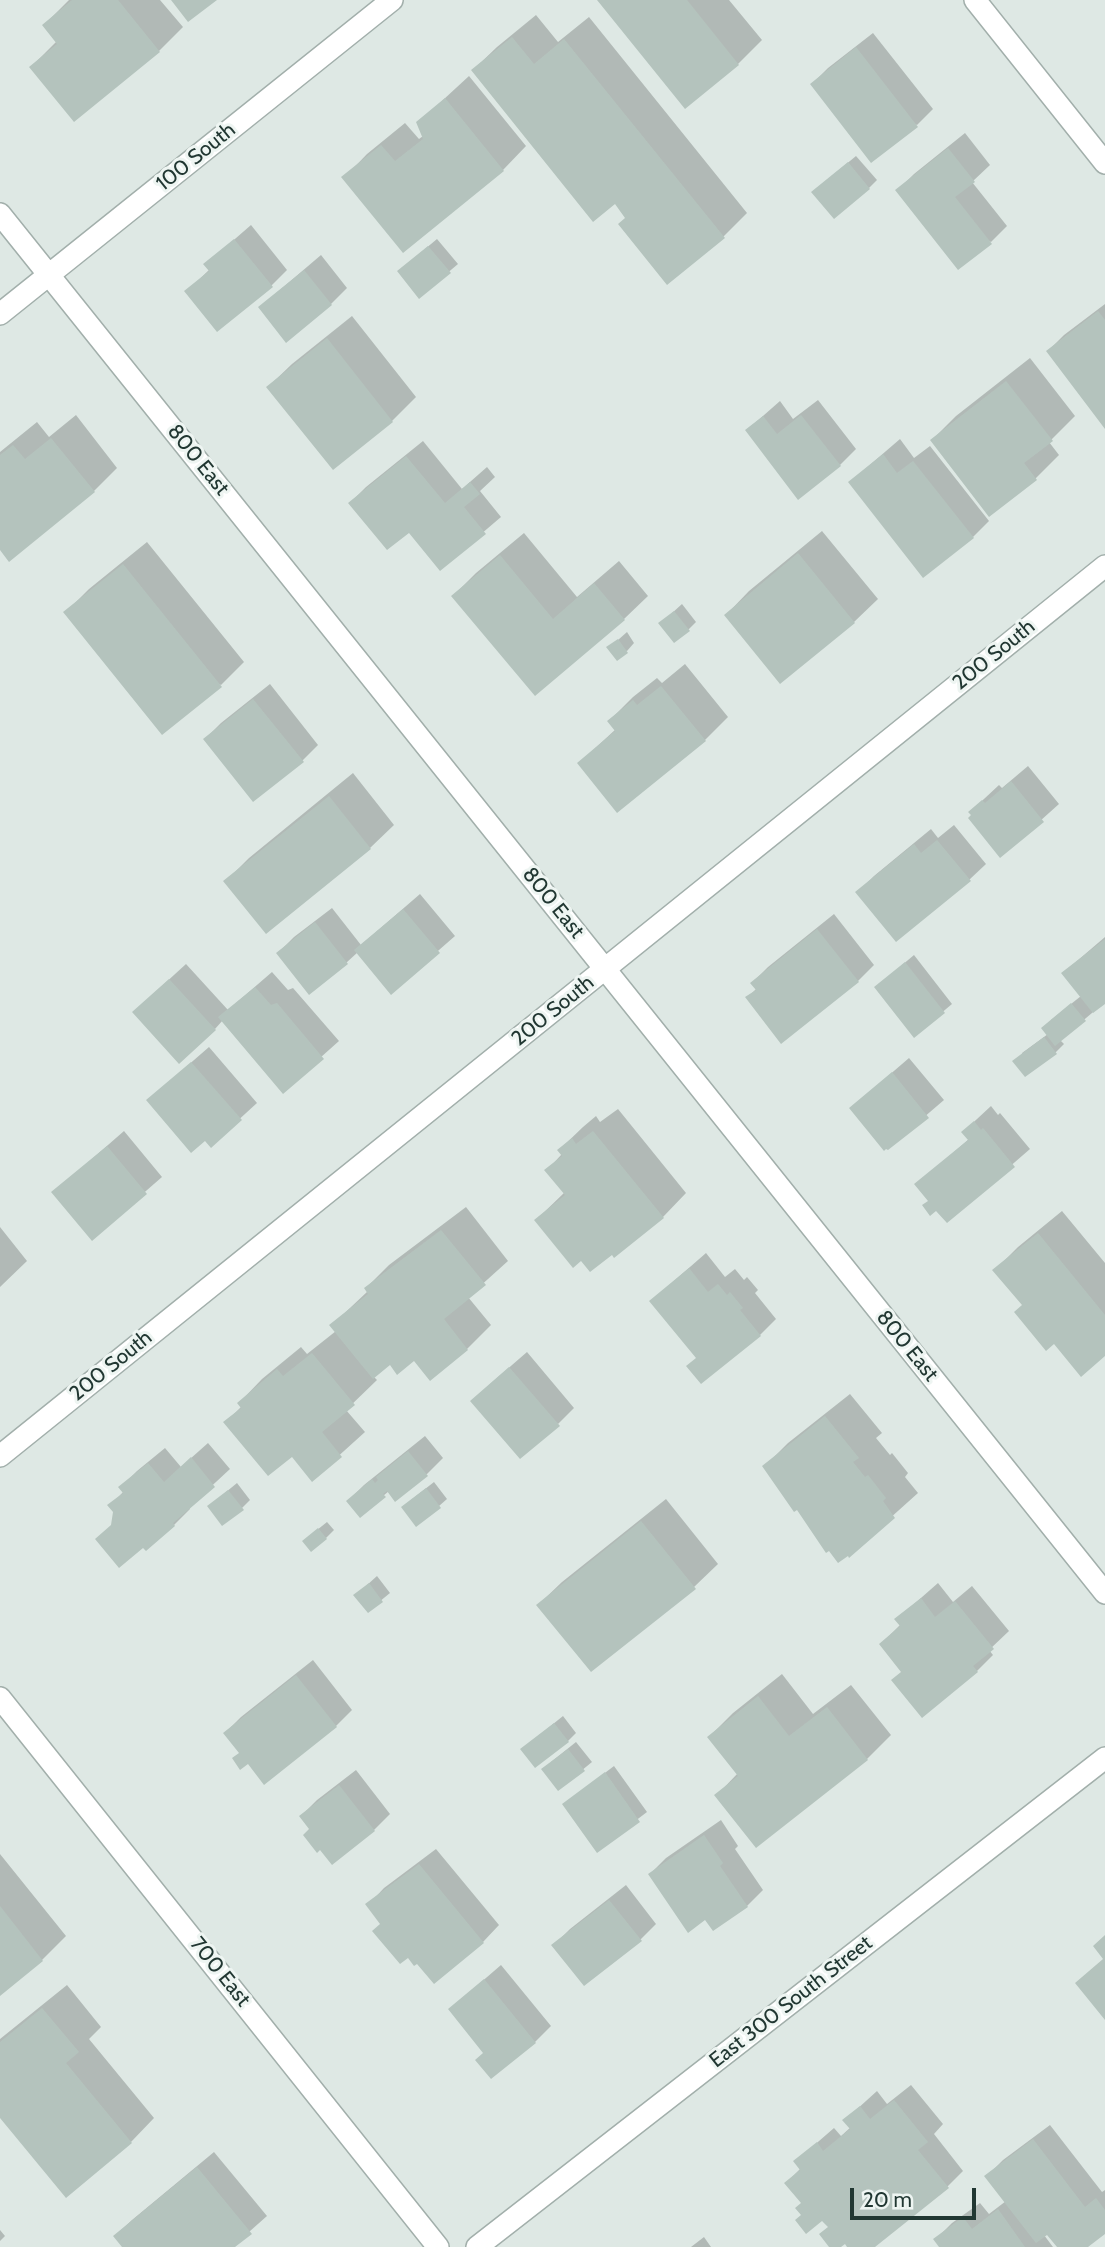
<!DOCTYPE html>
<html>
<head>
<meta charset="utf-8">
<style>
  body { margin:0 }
  #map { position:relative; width:1105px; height:2247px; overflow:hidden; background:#dee8e4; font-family:Cabin,sans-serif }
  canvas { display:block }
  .scale { position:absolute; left:850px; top:2188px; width:126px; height:32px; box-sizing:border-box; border:4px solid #213732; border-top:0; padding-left:9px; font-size:21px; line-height:24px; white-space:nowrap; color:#213732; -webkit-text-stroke:5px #eef5f2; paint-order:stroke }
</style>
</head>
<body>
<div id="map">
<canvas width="1105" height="2247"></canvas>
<div class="scale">20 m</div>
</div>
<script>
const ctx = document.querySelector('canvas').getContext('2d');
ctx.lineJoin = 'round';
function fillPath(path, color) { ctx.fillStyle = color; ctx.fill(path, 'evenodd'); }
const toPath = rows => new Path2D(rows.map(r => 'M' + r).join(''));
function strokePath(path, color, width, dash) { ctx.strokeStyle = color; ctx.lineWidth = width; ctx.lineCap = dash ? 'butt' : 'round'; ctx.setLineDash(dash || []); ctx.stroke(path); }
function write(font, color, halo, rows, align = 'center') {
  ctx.font = font + ' Cabin,sans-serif'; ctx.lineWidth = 6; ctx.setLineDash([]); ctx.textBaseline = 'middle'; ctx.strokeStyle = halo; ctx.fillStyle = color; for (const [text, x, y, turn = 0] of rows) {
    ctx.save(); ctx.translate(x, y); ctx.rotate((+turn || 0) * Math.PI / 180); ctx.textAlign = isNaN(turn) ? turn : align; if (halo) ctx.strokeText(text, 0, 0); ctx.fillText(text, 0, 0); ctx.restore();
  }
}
const shadow = toPath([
  [69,0,160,0,183,27,159,51,74,120,31,67,57,41,44,25],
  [599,0,729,0,762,40,738,64,685,107],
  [536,15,558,42,589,17,747,213,723,237,627,217,615,201,473,70,497,47],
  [873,33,933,109,917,125,812,84,828,68],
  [469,76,526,146,503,170,404,251,344,178,367,154,405,123,419,139,423,136,418,123],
  [965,133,990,165,972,182,1007,226,991,242,898,190,914,174],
  [856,156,877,180,869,188,821,185],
  [251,225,287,270,271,286,186,292,209,270,205,265],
  [437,239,458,264,419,297,407,264],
  [321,255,347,288,331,304,260,307],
  [1105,304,1105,426,1048,351,1064,335],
  [352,316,416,397,392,421,333,468,268,387,292,364],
  [1030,358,1075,416,1049,442,1059,455,1035,479,932,440,956,416],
  [818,400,856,449,840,465,747,430,780,401,793,419],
  [76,415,117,468,94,491,0,547,0,452,37,422,49,437],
  [900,439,914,458,930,446,989,521,973,537,850,482],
  [423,441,462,489,487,467,495,477,480,491,501,517,440,569,409,530,350,503,366,487],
  [822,531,878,599,854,622,726,615,749,591],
  [524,533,577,597,619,561,648,596,624,619,535,694,453,596,476,573],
  [147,542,244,662,221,685,66,612,89,589],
  [682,604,696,622,688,630,661,623],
  [627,632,634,643,627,651,609,648],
  [685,664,728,717,705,740,579,763,616,729,609,721,633,697,657,678,662,683],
  [270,684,318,745,302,761,205,739,221,723],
  [1028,766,1059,804,1001,856,970,812,999,785,1002,788],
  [353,773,394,825,370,848,266,932,226,881,249,858],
  [954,825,986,864,969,880,858,892,874,876,931,829,938,838],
  [420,894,455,936,391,992,358,952,346,963,278,953,294,937,332,908,361,945],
  [834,914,874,965,858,981,747,998,757,988,752,983,768,967],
  [1105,937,1105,1002,1060,1040,1064,1044,1056,1052,1026,1075,1022,1053,1048,1034,1051,1020,1081,996,1063,973],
  [914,955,952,1004,914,1036,876,987],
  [186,964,228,1010,272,972,288,990,293,988,339,1041,283,1091,223,1020,215,1029,151,996],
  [209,1047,257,1103,211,1145,205,1138,148,1100],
  [909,1058,944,1100,888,1148,851,1108],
  [991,1106,998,1115,1000,1113,1030,1149,947,1221,917,1184,969,1139,963,1132],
  [618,1109,686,1193,663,1217,613,1253,582,1259,536,1220,565,1192,547,1170,562,1154,559,1150,583,1127,596,1116,600,1122],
  [124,1131,162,1177,92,1238,53,1193],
  [466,1207,508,1261,468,1297,491,1325,467,1349,430,1379,414,1359,390,1363,373,1376,377,1380,346,1410,365,1432,313,1479,292,1455,226,1422,242,1406,239,1403,262,1379,301,1347,307,1354,336,1331,332,1325,368,1291,366,1288,389,1265],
  [1062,1211,1105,1263,1105,1354,995,1270,1018,1247],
  [0,1227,27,1261,0,1287],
  [706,1253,725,1277,735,1269,744,1280,747,1277,758,1290,755,1293,776,1319,760,1335,697,1357,651,1301],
  [527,1352,574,1408,558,1424,489,1385],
  [850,1394,882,1433,876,1438,890,1455,892,1453,908,1473,905,1477,918,1493,849,1555,815,1531,764,1467,788,1443],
  [425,1436,443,1458,427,1474,389,1491,360,1515,348,1501,364,1485],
  [208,1443,230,1469,189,1507,190,1509,174,1525,113,1523,115,1511,110,1506,124,1491,121,1487,137,1471,165,1448,181,1467],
  [434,1482,447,1499,439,1506,411,1500],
  [237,1483,250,1500,242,1508,209,1506],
  [666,1499,718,1564,694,1587,538,1605,562,1582],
  [327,1522,334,1530,326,1538,312,1534],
  [377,1576,390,1593,368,1611,356,1595],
  [938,1583,953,1602,972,1586,1009,1631,989,1650,993,1655,977,1671,903,1671,881,1644,901,1624,897,1619],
  [313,1660,352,1710,336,1726,241,1752,225,1733,241,1717],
  [782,1674,813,1714,851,1685,891,1735,867,1759,757,1846,717,1795,738,1773,709,1737,733,1713],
  [563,1716,576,1733,568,1741,522,1749],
  [576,1742,592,1762,559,1789,551,1762],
  [614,1766,647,1812,597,1850,564,1804],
  [356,1770,390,1814,374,1830,311,1829,301,1816,317,1800],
  [721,1820,738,1846,735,1849,763,1890,747,1906,706,1918,650,1874,666,1858],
  [436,1849,499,1925,483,1942,382,1923,368,1905,384,1888],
  [0,1854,66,1936,42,1960,0,1994],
  [626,1885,656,1924,640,1940,554,1945,570,1929],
  [501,1965,551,2026,535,2042,485,2052,450,2009],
  [67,1985,101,2027,89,2039,154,2118,131,2142,0,2116,0,2039],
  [911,2085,943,2124,934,2134,963,2171,947,2187,872,2247,849,2247,845,2242,838,2247,831,2247,829,2227,823,2218,803,2214,802,2203,786,2183,801,2168,796,2161,834,2128,841,2136,851,2127,845,2120,877,2091,887,2104],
  [1050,2125,1102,2192,1105,2190,1105,2232,1085,2247,1059,2247,1048,2232,1044,2235,1053,2247,941,2247,936,2239,952,2223,980,2203,989,2214,1006,2201,987,2176,1003,2160],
  [214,2152,267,2216,232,2247,125,2247,115,2236,132,2220],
  [0,2230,5,2236,0,2241],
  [704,2237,711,2247,691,2247]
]);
const building = toPath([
  [72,0,118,0,160,52,74,122,29,67,57,44,42,25],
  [171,0,217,0,188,22],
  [597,0,687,0,739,65,685,109],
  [512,37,534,64,564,39,725,238,667,285,618,224,625,218,615,204,593,222,471,70],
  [856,47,918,127,871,163,810,84],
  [445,98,504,171,403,253,341,177,381,145,395,161,423,139,416,122],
  [948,148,975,182,955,197,992,244,958,270,895,190],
  [848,162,870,189,834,219,811,192],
  [234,239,273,287,217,332,184,291,209,271,203,264],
  [428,246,451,273,419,299,397,271],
  [304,270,332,305,286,343,258,307],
  [1098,311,1105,320,1105,429,1046,351],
  [327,338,393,422,333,470,266,387],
  [1006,381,1053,441,1024,463,1037,480,989,517,930,440],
  [801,415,841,466,798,500,745,430,763,416,777,434],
  [51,438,95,492,9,562,0,550,0,455,13,445,25,459],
  [883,454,897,473,913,461,974,538,923,578,848,482],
  [406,456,445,503,470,482,480,494,464,507,486,534,440,571,409,533,387,550,348,503],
  [798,553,855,623,780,684,724,615],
  [500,555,553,619,594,583,625,620,535,696,451,596],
  [123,564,222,687,162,735,63,612],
  [674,611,690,631,674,643,658,623],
  [618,639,628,653,617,661,606,647],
  [661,686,706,741,617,813,577,763,615,731,607,721,633,700,637,705],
  [253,699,304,762,253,802,203,739],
  [1011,781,1044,822,1000,858,968,818,971,815,968,812,982,800,985,803],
  [329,796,371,849,266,934,223,881],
  [937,840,971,881,896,942,855,892,914,844,921,853],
  [403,909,440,953,391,995,354,950],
  [315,922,348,964,309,995,276,953],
  [817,929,859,982,781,1044,745,997,756,990,750,983],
  [1105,939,1105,1004,1093,1013,1061,973],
  [905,962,945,1013,914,1038,874,987],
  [169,979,216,1030,179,1064,132,1012],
  [255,987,271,1005,277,1003,324,1059,283,1094,218,1017],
  [1071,1003,1086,1021,1055,1046,1041,1028],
  [1044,1037,1057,1054,1025,1077,1012,1061],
  [191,1062,242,1120,211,1148,205,1141,191,1153,146,1100],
  [892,1072,929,1118,888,1150,886,1149,884,1151,849,1108],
  [974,1121,981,1130,983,1128,1015,1167,947,1223,936,1211,930,1216,922,1205,928,1201,914,1184,968,1140,961,1132],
  [593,1131,664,1218,614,1258,612,1255,590,1272,581,1261,573,1268,534,1220,565,1195,544,1170,562,1156,557,1150,572,1138,576,1144],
  [107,1146,147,1194,92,1241,51,1192],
  [441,1230,486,1285,444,1319,468,1350,430,1381,414,1361,397,1375,390,1365,373,1379,329,1325,368,1294,364,1288],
  [1038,1233,1105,1315,1105,1356,1081,1377,1054,1344,1046,1351,1014,1312,1022,1305,992,1270],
  [689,1268,708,1292,718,1284,727,1295,730,1292,743,1308,740,1310,761,1336,701,1384,686,1366,696,1358,649,1301],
  [312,1353,355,1405,322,1432,342,1457,312,1482,292,1457,268,1476,223,1422,241,1408,237,1403,277,1369,283,1376],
  [509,1367,560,1426,520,1459,470,1401],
  [825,1416,859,1458,853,1462,865,1477,868,1475,886,1498,883,1501,895,1518,849,1558,848,1556,838,1563,829,1551,826,1553,797,1510,794,1512,762,1466],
  [408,1451,428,1476,395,1502,387,1491,383,1494,386,1497,360,1518,346,1501,372,1479,375,1483,378,1480,376,1477],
  [191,1457,215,1487,173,1523,175,1526,146,1551,143,1548,119,1568,95,1539,111,1525,113,1512,107,1505,123,1493,118,1487,148,1463,164,1482],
  [426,1488,441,1508,416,1527,401,1507],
  [228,1490,244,1510,222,1526,207,1506],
  [641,1521,696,1589,591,1672,536,1605],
  [318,1528,327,1539,311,1552,302,1541],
  [369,1583,383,1602,368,1613,353,1595],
  [921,1598,935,1617,955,1601,994,1649,973,1666,978,1672,922,1718,891,1680,901,1672,879,1644,900,1626,894,1619],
  [296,1675,337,1727,264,1785,248,1764,240,1770,232,1758,239,1753,223,1733],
  [758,1696,789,1736,827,1707,868,1760,756,1848,714,1795,738,1776,707,1737],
  [554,1723,569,1742,535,1768,520,1749],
  [568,1749,585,1771,558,1791,541,1769],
  [605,1772,640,1822,597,1853,562,1804],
  [339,1785,375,1831,332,1865,320,1850,317,1853,303,1835,309,1829,299,1816],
  [704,1835,723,1863,720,1866,748,1907,713,1931,705,1920,688,1933,648,1874],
  [419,1864,484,1943,434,1984,417,1964,414,1966,408,1958,400,1964,372,1931,380,1924,365,1904],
  [609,1900,642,1941,584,1986,551,1945],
  [0,1906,43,1961,0,1996],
  [1105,1935,1105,2020,1075,1983,1103,1959,1093,1946],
  [484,1979,536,2043,491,2079,475,2060,483,2053,448,2009],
  [42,2008,79,2052,66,2063,132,2143,66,2198,0,2118,0,2042],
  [894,2100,928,2142,918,2150,949,2188,875,2247,847,2247,845,2244,841,2247,829,2247,819,2234,828,2227,822,2221,806,2234,795,2220,801,2215,795,2208,801,2203,784,2183,800,2170,793,2161,817,2142,823,2151,850,2129,842,2120,860,2106,870,2119],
  [1033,2139,1085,2207,1096,2198,1105,2210,1105,2234,1088,2247,1057,2247,1047,2235,1036,2243,984,2176],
  [197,2167,252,2234,235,2247,122,2247,113,2236],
  [998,2209,1025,2247,939,2247,933,2239,963,2217,972,2229]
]);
const minor = toPath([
  [975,0,1105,163],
  [0,214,1105,1593],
  [0,314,392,0],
  [0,1456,1105,566],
  [0,1698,438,2247],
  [477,2247,1105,1758]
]);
const streetNames = [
  ["100 South",196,157,-39],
  ["800 East",198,460,51],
  ["200 South",994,655,-39],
  ["800 East",553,903,51],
  ["200 South",553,1011,-39],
  ["800 East",907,1346,51],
  ["200 South",111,1366,-39],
  ["700 East",220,1972,51],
  ["East 300 South Street",791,2002,-38]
];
fillPath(shadow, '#0003');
fillPath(building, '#b4c3bd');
strokePath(minor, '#a2afab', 24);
strokePath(minor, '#fff', 21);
write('21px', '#213732', '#eef5f2', streetNames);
</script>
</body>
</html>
